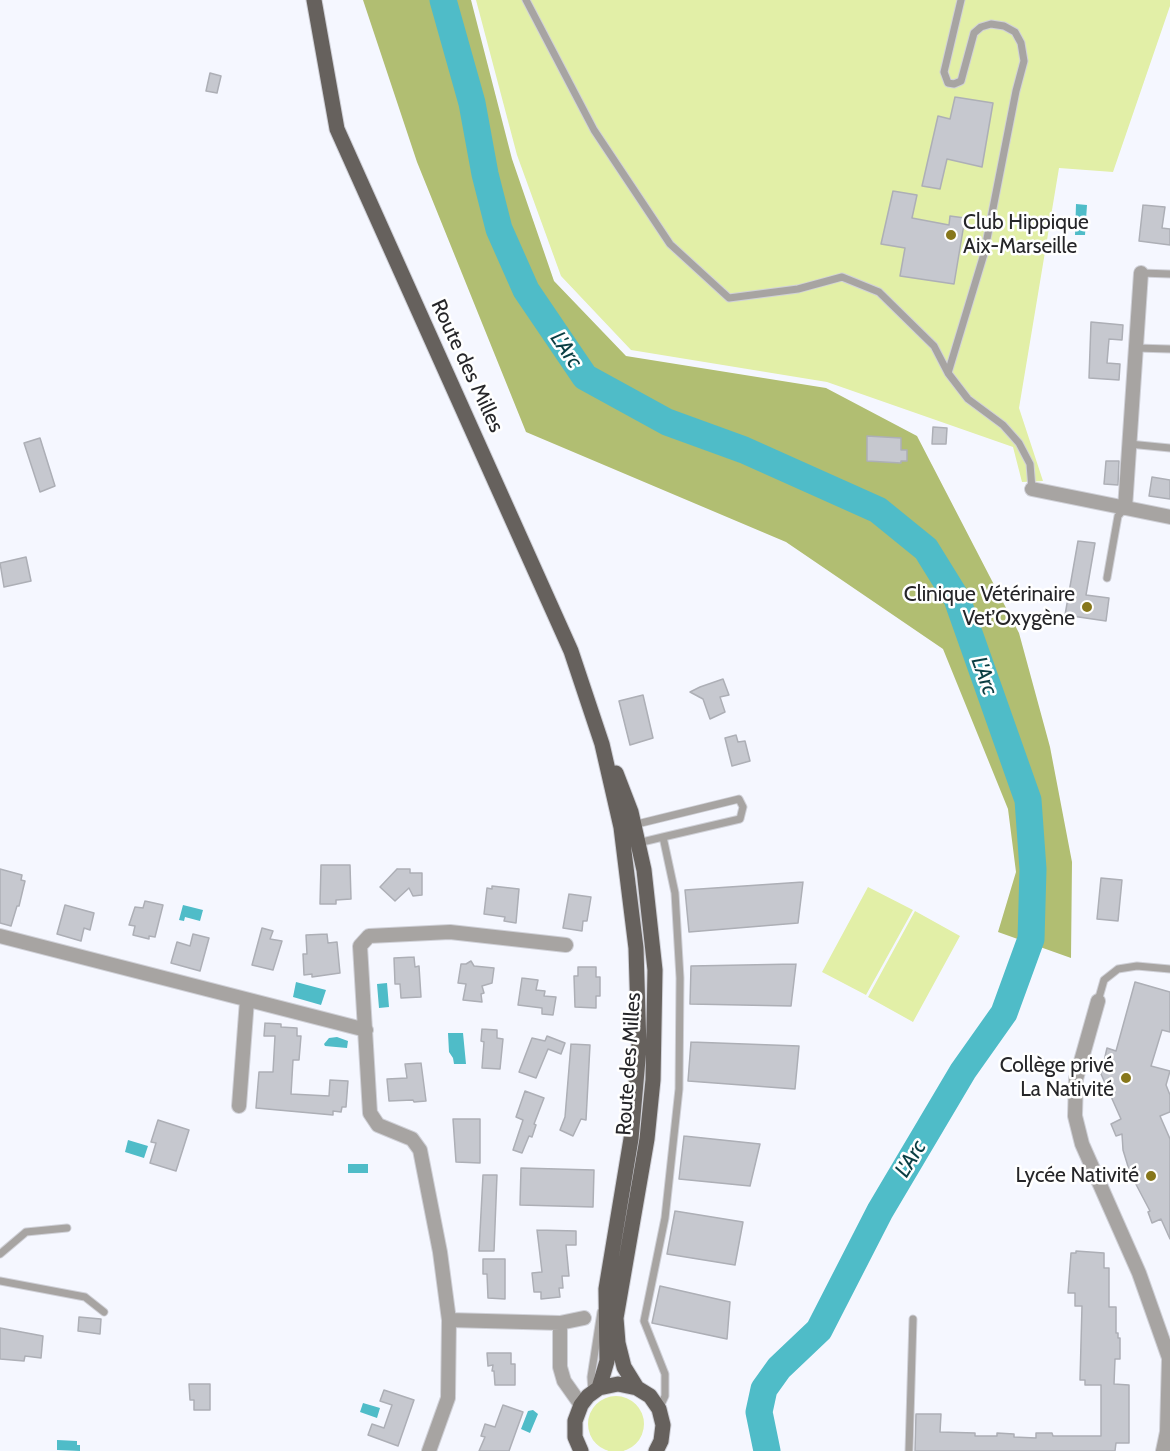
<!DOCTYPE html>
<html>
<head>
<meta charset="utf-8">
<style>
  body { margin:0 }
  canvas { display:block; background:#f5f7ff }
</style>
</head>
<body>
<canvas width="1170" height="1451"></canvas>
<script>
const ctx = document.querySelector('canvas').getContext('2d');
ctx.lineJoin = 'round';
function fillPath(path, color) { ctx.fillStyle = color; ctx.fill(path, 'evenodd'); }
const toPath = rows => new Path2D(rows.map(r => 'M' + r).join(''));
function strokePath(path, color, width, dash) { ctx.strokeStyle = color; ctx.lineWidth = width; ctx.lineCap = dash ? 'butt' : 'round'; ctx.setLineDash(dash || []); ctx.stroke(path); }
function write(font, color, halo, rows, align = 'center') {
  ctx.font = font + ' Cabin,sans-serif'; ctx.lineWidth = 5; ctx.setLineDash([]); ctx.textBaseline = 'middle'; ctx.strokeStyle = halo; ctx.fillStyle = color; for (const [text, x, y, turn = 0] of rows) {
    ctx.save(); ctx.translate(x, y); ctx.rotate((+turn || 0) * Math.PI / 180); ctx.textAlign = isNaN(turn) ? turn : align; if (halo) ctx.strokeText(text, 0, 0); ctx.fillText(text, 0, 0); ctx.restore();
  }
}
const green = toPath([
  [476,0,1170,0,1170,6,1113,172,1059,168,1019,408,1043,481,1022,482,1013,447,827,382,631,350,561,276,517,155],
  [868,887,913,910,866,995,822,972],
  [915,911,960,936,913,1022,868,997],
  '588 1424a28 28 0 1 1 56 0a28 28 0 1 1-56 0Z'
]);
const forest = toPath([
  [363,0,471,0,512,159,554,281,626,356,826,388,917,436,1019,633,1050,747,1072,862,1071,958,998,932,1016,872,1008,809,943,649,786,542,526,432,417,162]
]);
const water = toPath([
  [1076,204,1087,205,1085,235,1075,235],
  [183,905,203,910,200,921,185,917,184,921,179,920],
  [296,982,326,990,321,1005,293,997],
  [387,983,389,1007,379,1008,377,984],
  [448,1033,463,1033,466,1064,454,1064,453,1058,449,1052],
  [337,1037,348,1041,347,1048,325,1046,324,1044,329,1038],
  [128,1140,148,1146,144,1158,125,1152],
  [348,1164,368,1164,368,1173,348,1173],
  [363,1403,380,1408,377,1418,360,1412],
  [533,1410,538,1414,530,1433,521,1429,528,1411],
  [57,1440,77,1441,77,1445,80,1445,80,1451,57,1450]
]);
const river = toPath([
  [443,0,472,103,485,174,499,229,526,290,585,377,667,422,744,450,878,510,926,549,957,599,1028,800,1033,869,1031,939,1004,1013,963,1071,880,1211,819,1330,779,1368,764,1389,759,1412,767,1451]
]);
const building = toPath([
  [210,73,221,76,217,93,206,91,210,73],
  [955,97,993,103,982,167,947,159,940,189,922,186,938,116,950,119,955,97],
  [893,191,917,195,912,218,949,225,950,216,965,218,954,284,900,276,905,248,881,244,893,191],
  [1143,205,1165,207,1162,228,1170,229,1170,245,1139,241,1143,205],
  [1091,322,1123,325,1122,340,1109,339,1107,363,1120,364,1119,380,1089,378,1091,322],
  [933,427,947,428,946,444,932,444,933,427],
  [867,436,901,438,901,450,907,450,907,461,901,461,901,463,867,461,867,436],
  [40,438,55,486,40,492,24,443,40,438],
  [1106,461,1119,461,1118,485,1104,484,1106,461],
  [1152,477,1170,480,1170,499,1149,496,1152,477],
  [1078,541,1095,543,1086,595,1109,598,1106,621,1065,615,1078,541],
  [26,557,31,581,4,587,0,563,26,557],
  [723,679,729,695,720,697,725,712,710,719,703,699,690,692,700,687,723,679],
  [643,695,653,738,630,745,619,701,643,695],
  [736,735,738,742,745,741,750,761,732,766,725,738,736,735],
  [321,865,350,865,351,899,336,900,336,904,320,904,321,865],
  [0,869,22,875,21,880,25,881,19,906,17,906,11,926,0,923,0,869],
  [397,869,410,869,410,873,422,873,422,895,413,896,409,888,395,901,380,887,397,869],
  [1101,878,1122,880,1118,921,1097,919,1101,878],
  [803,882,798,923,689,932,685,890,803,882],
  [492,886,519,889,516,923,504,921,505,917,484,914,487,888,492,889,492,886],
  [569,894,591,897,587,921,583,921,582,931,563,928,569,894],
  [145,901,163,905,155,937,149,936,149,939,133,935,135,926,129,925,135,907,143,908,145,901],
  [65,905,94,913,90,930,84,928,81,941,57,934,65,905],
  [262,928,273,931,270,939,282,941,273,970,252,965,262,928],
  [193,934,209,938,200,971,171,963,177,942,190,946,193,934],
  [327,934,328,943,337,942,340,973,312,977,312,974,304,975,303,954,307,954,306,935,327,934],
  [414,957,415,967,419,966,421,997,401,998,400,984,395,984,394,958,414,957],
  [471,961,474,966,494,968,492,983,482,986,484,993,481,994,482,1002,463,1000,466,984,458,983,461,964,466,964,471,961],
  [796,964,791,1006,690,1004,691,966,796,964],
  [578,967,596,967,596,977,600,977,600,996,596,996,596,1008,575,1007,574,976,578,976,578,967],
  [522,978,538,980,536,990,545,991,544,996,556,997,553,1015,542,1014,542,1008,518,1005,522,978],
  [1135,982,1170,992,1170,1032,1162,1030,1151,1066,1170,1071,1166,1085,1170,1095,1170,1112,1160,1116,1170,1139,1170,1239,1161,1219,1152,1223,1148,1212,1150,1211,1130,1173,1123,1150,1122,1134,1116,1136,1111,1124,1121,1119,1101,1074,1107,1048,1116,1051,1135,982],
  [265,1023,281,1024,281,1027,297,1028,297,1036,301,1036,299,1060,293,1060,291,1094,329,1096,330,1080,348,1081,346,1107,342,1107,341,1112,333,1111,333,1115,256,1108,259,1072,273,1072,275,1036,264,1036,265,1023],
  [482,1029,497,1030,497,1038,503,1039,500,1069,482,1068,484,1042,481,1041,482,1029],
  [547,1036,565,1043,561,1054,548,1049,536,1078,519,1072,532,1038,545,1041,547,1036],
  [691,1042,799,1046,795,1089,688,1081,691,1042],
  [571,1044,590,1045,586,1120,581,1119,573,1136,560,1130,565,1117,571,1044],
  [421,1063,426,1101,414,1102,413,1100,389,1101,387,1079,407,1078,405,1064,421,1063],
  [525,1091,544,1098,534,1124,536,1125,532,1137,529,1136,522,1153,513,1150,523,1120,516,1117,525,1091],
  [453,1119,480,1119,480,1163,456,1162,453,1119],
  [158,1120,189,1130,176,1171,150,1163,156,1143,151,1142,158,1120],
  [684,1136,760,1144,750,1186,679,1179,684,1136],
  [521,1168,594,1170,593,1207,520,1205,521,1168],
  [483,1175,497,1175,494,1251,479,1251,483,1175],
  [675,1211,743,1222,735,1265,667,1254,675,1211],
  [537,1230,576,1231,576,1245,566,1245,569,1276,562,1276,563,1288,559,1288,560,1297,541,1299,541,1292,534,1292,532,1273,542,1272,537,1230],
  [1076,1251,1104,1253,1104,1268,1109,1268,1109,1307,1116,1307,1116,1333,1118,1333,1118,1338,1120,1338,1120,1359,1115,1359,1114,1384,1129,1385,1129,1443,1116,1443,1115,1451,915,1451,916,1414,941,1414,940,1432,975,1433,975,1436,997,1436,997,1433,1014,1434,1014,1437,1036,1438,1036,1433,1052,1433,1053,1436,1101,1436,1101,1385,1085,1385,1085,1380,1080,1380,1082,1306,1075,1306,1075,1293,1068,1293,1071,1253,1076,1253,1076,1251],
  [483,1259,505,1259,505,1299,488,1298,487,1274,483,1274,483,1259],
  [660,1286,730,1302,727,1339,652,1323,660,1286],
  [79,1317,101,1319,100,1334,78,1331,79,1317],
  [0,1328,43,1336,41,1358,25,1356,24,1361,0,1359,0,1328],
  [487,1353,511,1353,511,1364,515,1364,515,1385,495,1385,494,1371,492,1371,493,1365,488,1366,487,1353],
  [189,1384,210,1384,210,1410,194,1410,194,1400,190,1400,189,1384],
  [384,1390,414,1400,398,1446,368,1435,372,1424,384,1428,392,1405,380,1401,384,1390],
  [503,1405,523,1412,509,1451,479,1451,485,1437,481,1436,485,1424,495,1427,503,1405]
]);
const service = toPath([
  [526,0,594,130,670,244,729,298,798,289,842,277,879,292,934,346,948,373],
  [961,0,944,72,948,83,954,84,961,81,974,33,981,27,991,24,1004,26,1015,32,1021,43,1024,61,1016,91,984,254,948,373,968,399,1003,425,1019,443,1030,464,1032,489],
  [1141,273,1170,274],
  [1136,348,1170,349],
  [1129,444,1170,448],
  [1107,578,1118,516,1125,508],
  [633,825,739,799,743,807,740,819,663,837,675,893,680,978,679,1089,665,1218,644,1321,665,1374,665,1396,660,1407],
  [638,843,663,837],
  [1098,1001,1104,980,1118,969,1137,966,1170,969],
  [0,1254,26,1232,67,1228],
  [0,1281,85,1297,104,1312],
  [592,1393,591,1377,601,1312],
  [909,1451,913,1319]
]);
const minor = toPath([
  [1032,489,1170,517],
  [1125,508,1141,273],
  [0,936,366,1030],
  [1098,1001,1076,1079,1075,1116,1082,1144,1139,1273,1169,1358,1167,1432,1163,1451],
  [239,1106,247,1000],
  [449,1320,440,1252,420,1150,412,1139,378,1125,370,1113,360,946,369,936,450,932,566,945],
  [560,1323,584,1318],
  [429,1451,448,1398,449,1320,560,1323,560,1367,564,1381,581,1405]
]);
const primary = toPath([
  [314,0,337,129,571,651,602,744,621,827,636,948,639,1048,631,1139,606,1289,607,1361,599,1388],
  [616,773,631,812,644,870,655,970,653,1080,647,1139,616,1318,618,1343,624,1367,637,1388],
  [581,1451,575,1437,575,1421,581,1405,588,1396,599,1388,618,1384,637,1388,650,1396,659,1409,663,1425,661,1441,656,1451]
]);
const markers = [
  [951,235,6,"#87771b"],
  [1087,607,6,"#87771b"],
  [1126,1078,6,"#87771b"],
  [1151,1176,6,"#87771b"]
];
const poiNames = [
  ["Club Hippique",963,223,"left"],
  ["Aix-Marseille",963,247,"left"],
  ["Clinique Vétérinaire",1075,595],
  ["Vet’Oxygène",1075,619],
  ["Collège privé",1114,1066],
  ["La Nativité",1114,1090],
  ["Lycée Nativité",1139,1176]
];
const streetNames = [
  ["Route des Milles",467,366,65],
  ["Route des Milles",629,1064,-86]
];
const waterNames = [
  ["L'Arc",566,350,56],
  ["L'Arc",984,676,70],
  ["L'Arc",911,1159,-59]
];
fillPath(green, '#e2efa7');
fillPath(forest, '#b1be72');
fillPath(water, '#4fbcc8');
strokePath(river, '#4fbcc8', 27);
fillPath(building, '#c6c8cf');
strokePath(building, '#adafb6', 1.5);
strokePath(service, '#d0d1d8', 9);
strokePath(minor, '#d0d1d8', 16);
strokePath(primary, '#d0d1d8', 17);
strokePath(service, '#a7a4a2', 7);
strokePath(minor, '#a7a4a2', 14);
strokePath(primary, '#66615d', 15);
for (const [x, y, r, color] of markers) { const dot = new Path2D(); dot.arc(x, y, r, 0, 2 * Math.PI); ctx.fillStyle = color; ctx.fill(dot); strokePath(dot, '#fff', 2); }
write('21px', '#262629', '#fff', poiNames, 'right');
write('21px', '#262629', '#fff', streetNames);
write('italic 22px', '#0a3e43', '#fff', waterNames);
</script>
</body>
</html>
